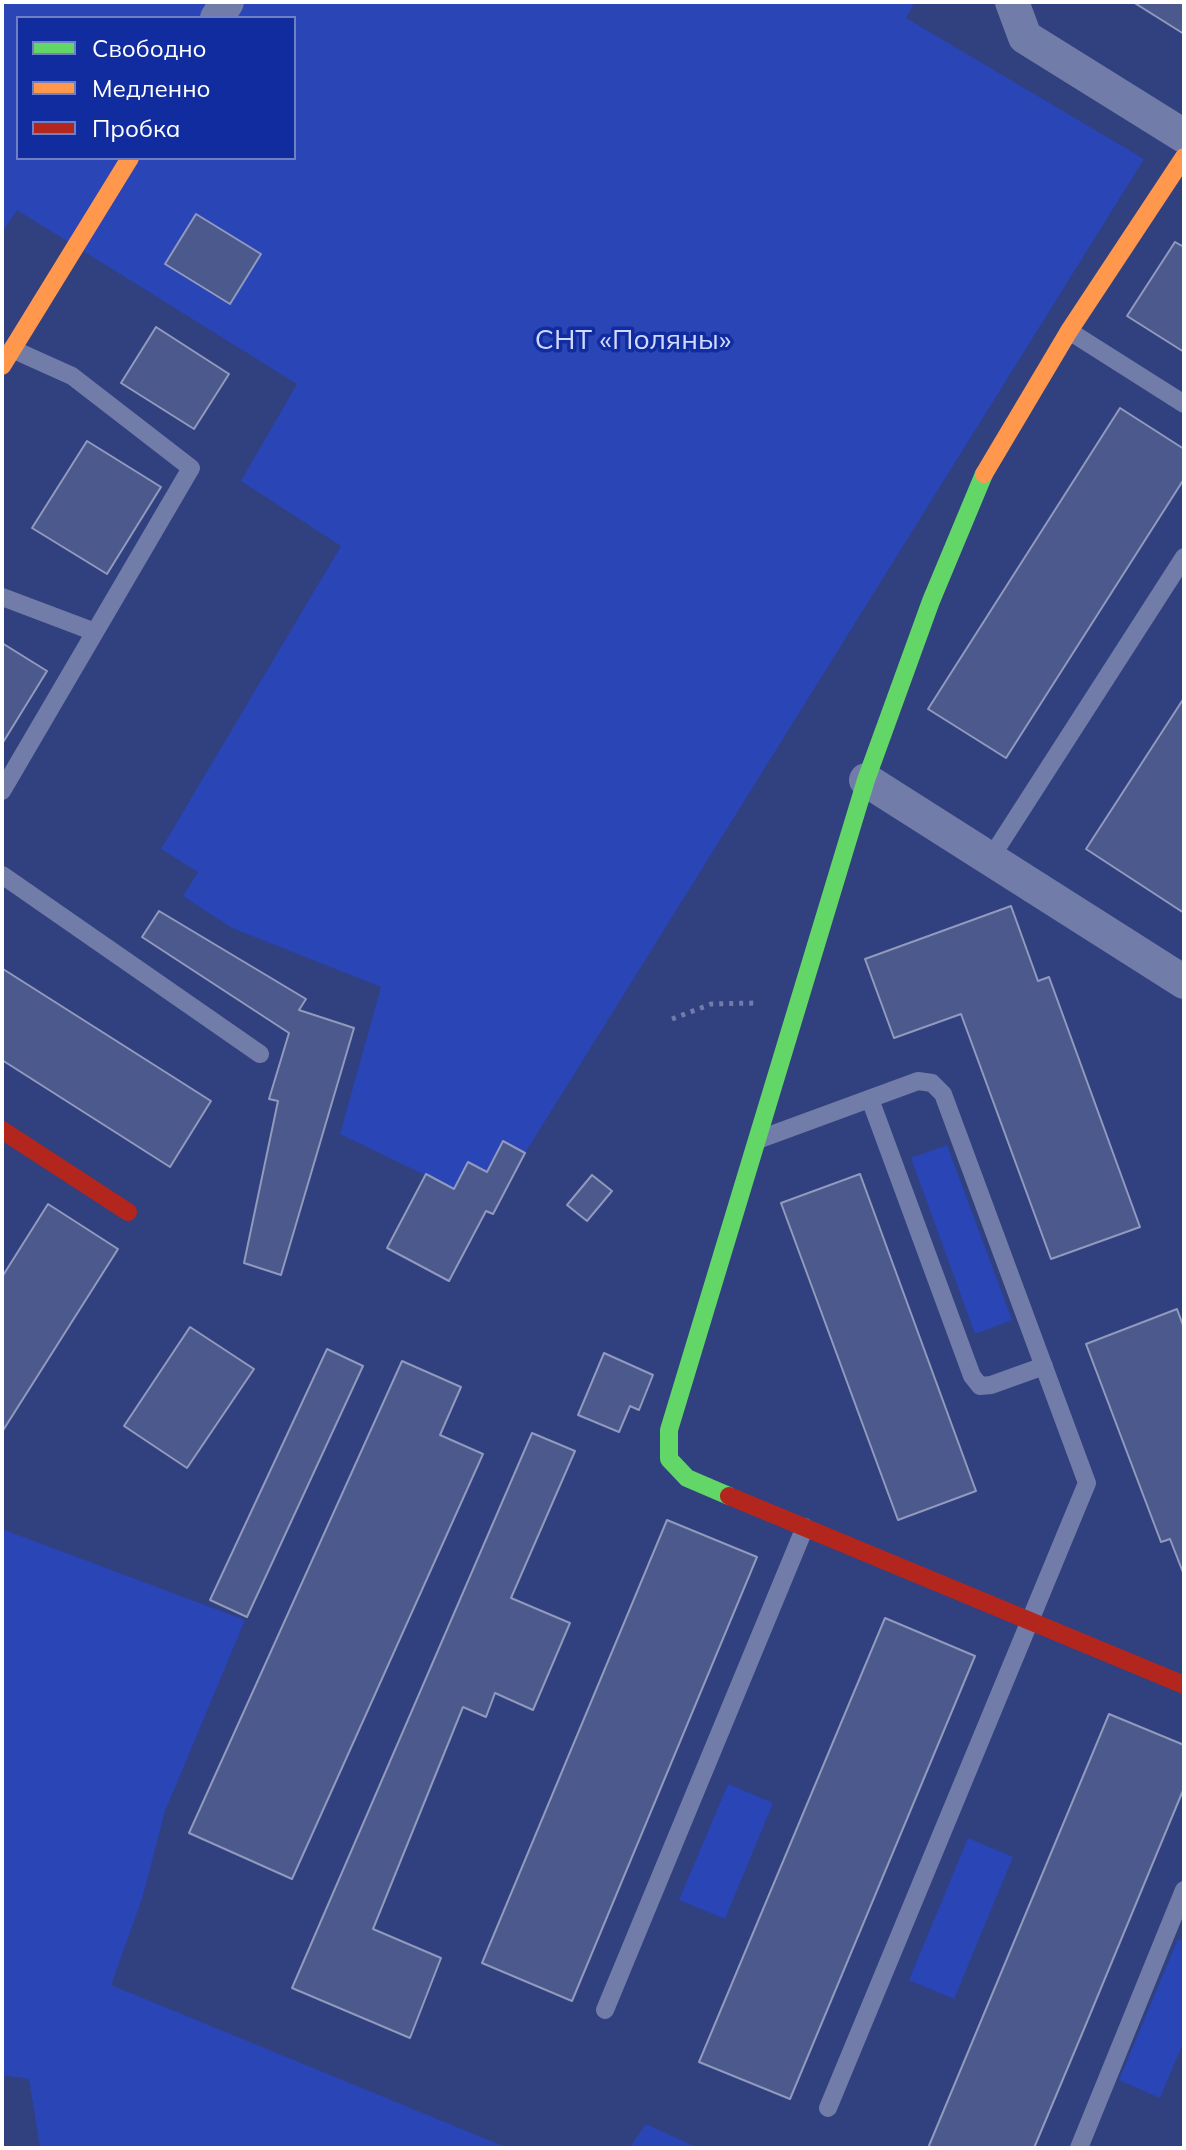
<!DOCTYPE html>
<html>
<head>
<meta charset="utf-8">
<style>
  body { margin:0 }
  #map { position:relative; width:1186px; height:2150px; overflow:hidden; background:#31407f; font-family:Mulish,sans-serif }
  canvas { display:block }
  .frame { position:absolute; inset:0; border:4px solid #fff; pointer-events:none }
  .legend { position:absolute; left:16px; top:16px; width:280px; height:144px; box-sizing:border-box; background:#112c9f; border:2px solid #7080c5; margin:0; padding:10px 14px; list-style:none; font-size:24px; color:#fff }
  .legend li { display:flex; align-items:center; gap:16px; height:40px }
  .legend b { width:40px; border:2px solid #7080c5 }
</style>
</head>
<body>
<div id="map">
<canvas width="1186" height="2150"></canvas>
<div class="frame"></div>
<ul class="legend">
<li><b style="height:10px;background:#63d668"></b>Свободно</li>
<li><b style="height:10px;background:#ff974d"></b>Медленно</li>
<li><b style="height:10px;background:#b3261e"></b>Пробка</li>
</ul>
</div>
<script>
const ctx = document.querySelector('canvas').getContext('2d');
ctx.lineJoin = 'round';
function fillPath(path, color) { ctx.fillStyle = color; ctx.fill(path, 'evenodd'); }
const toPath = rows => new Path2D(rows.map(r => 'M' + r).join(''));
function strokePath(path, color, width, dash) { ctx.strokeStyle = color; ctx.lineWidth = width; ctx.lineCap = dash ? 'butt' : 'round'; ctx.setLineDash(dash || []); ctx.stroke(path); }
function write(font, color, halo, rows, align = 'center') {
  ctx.font = font + ' Mulish,sans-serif'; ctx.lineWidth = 7; ctx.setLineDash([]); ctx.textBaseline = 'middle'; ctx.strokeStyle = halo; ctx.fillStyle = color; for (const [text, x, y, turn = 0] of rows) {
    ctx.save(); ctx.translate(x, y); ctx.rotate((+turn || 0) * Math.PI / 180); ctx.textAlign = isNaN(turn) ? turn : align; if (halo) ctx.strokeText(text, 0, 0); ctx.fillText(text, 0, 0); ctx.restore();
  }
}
const green = toPath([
  [2,2,915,2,906,18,1144,159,525,1153,503,1142,487,1172,454,1189,340,1134,381,987,232,928,183,896,198,872,161,849,341,546,241,481,297,384,17,210,2,233],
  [18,18,294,18,294,158,18,158],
  [947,1145,1012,1320,975,1334,911,1158],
  [2,1529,245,1620,165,1811,142,1899,111,1985,508,2148,40,2148,29,2079,2,2075],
  [728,1784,773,1803,725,1919,679,1900],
  [968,1838,1013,1857,954,1999,909,1980],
  [1178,1939,1184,1941,1184,2041,1160,2098,1119,2080],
  [646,2124,698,2148,629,2148]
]);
const building = toPath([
  [1133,2,1184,2,1184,34,1133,2],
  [196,214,261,254,230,304,165,264,196,214],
  [1175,242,1184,247,1184,352,1127,316,1175,242],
  [156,327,229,374,194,429,121,383,156,327],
  [1120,408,1184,449,1184,479,1006,758,928,709,1120,408],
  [87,441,161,487,107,574,32,528,87,441],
  [2,643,47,671,2,744,2,643],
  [1184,698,1184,913,1086,849,1184,698],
  [1011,906,1038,981,1049,977,1140,1227,1051,1259,961,1014,894,1038,865,959,1011,906],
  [159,911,306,999,299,1010,354,1028,281,1275,244,1263,278,1101,269,1099,289,1033,142,937,159,911],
  [3,969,211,1101,170,1167,2,1060,3,969],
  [503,1141,525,1153,493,1214,486,1211,449,1281,387,1248,426,1174,454,1189,468,1162,487,1172,503,1141],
  [860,1174,976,1491,898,1520,781,1203,860,1174],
  [592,1175,612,1191,587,1221,567,1205,592,1175],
  [48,1204,118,1249,2,1432,2,1277,48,1204],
  [1177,1309,1184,1328,1184,1575,1170,1539,1161,1542,1086,1344,1177,1309],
  [190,1327,254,1369,187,1468,124,1426,190,1327],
  [327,1349,363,1366,247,1617,210,1600,327,1349],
  [604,1353,653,1375,639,1410,630,1406,619,1432,578,1415,604,1353],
  [402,1361,461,1387,440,1435,483,1454,292,1879,189,1833,402,1361],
  [532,1433,575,1451,511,1598,570,1623,533,1710,495,1693,486,1717,463,1707,373,1929,441,1958,410,2038,292,1988,532,1433],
  [667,1520,757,1557,572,2001,482,1963,667,1520],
  [885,1618,975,1656,790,2099,699,2062,885,1618],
  [1109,1714,1184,1745,1184,1788,1084,2029,1034,2148,928,2148,1109,1714]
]);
const path = toPath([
  [672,1019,711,1004,756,1003]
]);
const lane = toPath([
  [1069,331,1184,404],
  [2,597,95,632],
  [2,791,191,468,72,376,12,349],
  [990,859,1184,557],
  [2,875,260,1054],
  [870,1099,972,1376,980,1386,991,1385,1044,1366],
  [760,1139,918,1081,932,1083,943,1094,1087,1483,828,2108],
  [605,2010,805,1527],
  [1079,2148,1184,1890]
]);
const street = toPath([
  [1012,2,1025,37,1184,136],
  [217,18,227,2],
  [866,780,1184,982]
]);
const fast = toPath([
  [729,1496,687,1478,669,1459,669,1430,866,780,931,601,984,474]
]);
const slow = toPath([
  [2,366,130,158],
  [984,474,1069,331,1184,157]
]);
const jam = toPath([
  [2,1130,128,1212],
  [729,1496,1184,1685]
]);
const parkNames = [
  ["СНТ «Поляны»",633,341]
];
fillPath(green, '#2945b6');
fillPath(building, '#4c598c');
strokePath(building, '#919abd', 2);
strokePath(path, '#717ca8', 5, [4, 6]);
strokePath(lane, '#717ca8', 18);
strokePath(street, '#717ca8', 34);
strokePath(fast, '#63d668', 18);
strokePath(slow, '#ff974d', 18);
strokePath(jam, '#b3261e', 18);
write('28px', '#d1dafe', '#112c9f', parkNames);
</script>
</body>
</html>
